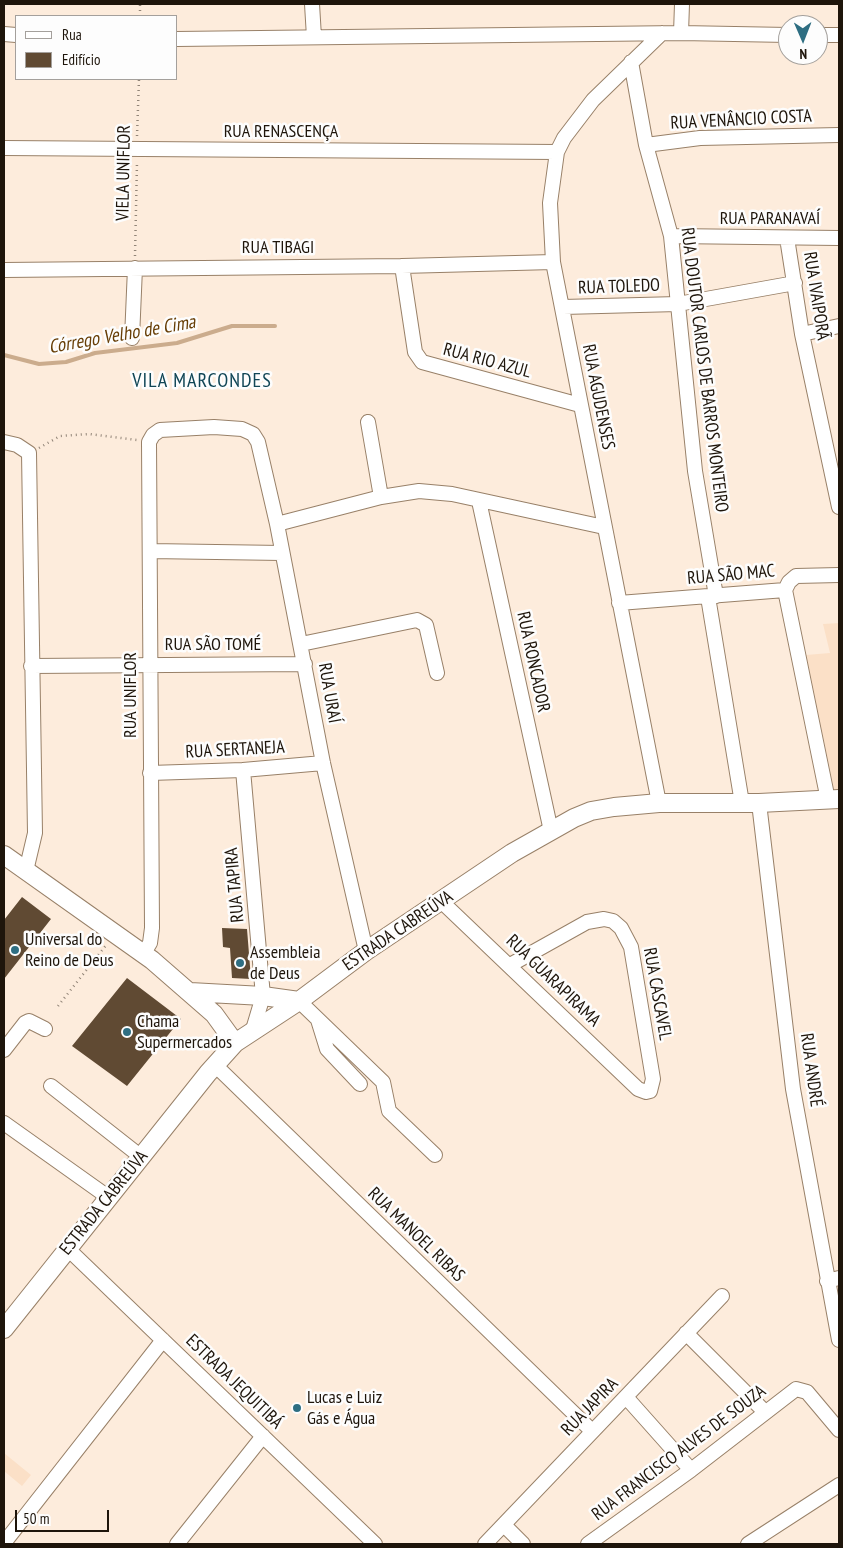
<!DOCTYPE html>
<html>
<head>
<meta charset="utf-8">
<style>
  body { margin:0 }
  #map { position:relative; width:843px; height:1548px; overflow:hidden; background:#fdecdc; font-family:"PT Sans Narrow",sans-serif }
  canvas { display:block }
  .frame { position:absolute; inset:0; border:5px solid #1e150b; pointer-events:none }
  .legend { position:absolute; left:15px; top:15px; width:162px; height:65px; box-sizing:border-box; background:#fdfdfd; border:1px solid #a4a09c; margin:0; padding:6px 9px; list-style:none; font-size:15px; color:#1e150b }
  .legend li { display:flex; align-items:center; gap:10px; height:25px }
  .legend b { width:25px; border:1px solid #a4a09c }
  .north { position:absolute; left:778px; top:15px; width:50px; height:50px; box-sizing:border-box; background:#fdfdfd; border:1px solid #a4a09c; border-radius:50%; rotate:179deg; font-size:14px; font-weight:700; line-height:20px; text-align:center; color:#1e150b }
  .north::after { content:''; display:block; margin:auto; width:18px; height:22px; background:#2e6e82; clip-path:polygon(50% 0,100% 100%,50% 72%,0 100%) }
  .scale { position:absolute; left:15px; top:1510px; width:94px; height:22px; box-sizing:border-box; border:2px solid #1e150b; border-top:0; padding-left:6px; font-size:15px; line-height:18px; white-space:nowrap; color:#1e150b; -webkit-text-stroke:4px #fdfdfd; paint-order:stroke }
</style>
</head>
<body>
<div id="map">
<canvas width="843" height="1548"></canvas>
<div class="frame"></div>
<ul class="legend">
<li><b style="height:6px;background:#fff"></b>Rua</li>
<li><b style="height:14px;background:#604a33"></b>Edifício</li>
</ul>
<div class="north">N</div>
<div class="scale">50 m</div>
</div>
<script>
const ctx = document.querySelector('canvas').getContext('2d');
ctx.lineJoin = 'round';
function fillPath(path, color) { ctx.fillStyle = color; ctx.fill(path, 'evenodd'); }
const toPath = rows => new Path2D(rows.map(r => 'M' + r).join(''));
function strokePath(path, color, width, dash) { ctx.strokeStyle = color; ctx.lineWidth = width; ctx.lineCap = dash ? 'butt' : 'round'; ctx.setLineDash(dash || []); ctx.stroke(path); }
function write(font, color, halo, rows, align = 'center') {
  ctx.font = font + ' "PT Sans Narrow",sans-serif'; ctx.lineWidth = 5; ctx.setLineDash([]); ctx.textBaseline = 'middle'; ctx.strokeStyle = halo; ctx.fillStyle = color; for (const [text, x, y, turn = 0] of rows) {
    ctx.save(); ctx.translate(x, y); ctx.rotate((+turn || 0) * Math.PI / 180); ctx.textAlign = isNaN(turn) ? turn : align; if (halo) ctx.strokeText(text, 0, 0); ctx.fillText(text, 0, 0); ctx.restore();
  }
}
const built = toPath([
  [839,623,839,790,834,790,806,655,830,653,823,624],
  [4,1453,31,1475,22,1486,4,1471]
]);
const stream = toPath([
  [4,355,39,364,66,362,95,353,177,343,232,326,275,326]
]);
const building = toPath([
  [22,897,51,919,4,979,4,920],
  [222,928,247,929,251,979,232,978,230,948,223,947],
  [127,978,181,1019,127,1086,72,1046]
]);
const path = toPath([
  [140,16,140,4],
  [137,136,139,79],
  [135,256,137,162],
  [39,448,60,436,89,434,137,440],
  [58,1006,107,944]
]);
const minor = toPath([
  [312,4,314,37],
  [681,33,682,4],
  [4,34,16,35],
  [818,35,839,35],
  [176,39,681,33,788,35],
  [631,62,646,145,671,236,695,471,716,596],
  [646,145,700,138,839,135],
  [4,148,557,152],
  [671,236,839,238],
  [787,238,802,334,839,507],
  [402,266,415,352,422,362,580,405],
  [4,270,402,266,553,262],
  [563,307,678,304,795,283],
  [802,334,839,326],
  [132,338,135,268],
  [368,422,381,497],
  [4,442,17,445,29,453,35,833,26,871],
  [479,501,551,831],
  [277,524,381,497,419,491,452,494,604,527],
  [150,551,282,553],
  [785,590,828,800],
  [708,597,742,803],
  [619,603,785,590,789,582,796,576,839,575],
  [301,644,417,620,426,625,437,673],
  [31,666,305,664],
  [243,770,263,996,252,1033],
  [150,773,243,770,323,763],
  [659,803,553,262,550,203,557,152,564,138,593,100,662,33],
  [759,803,793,1089,839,1340],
  [441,901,638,1089,646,1092,650,1091,653,1079,631,947,621,928,613,921,604,919,587,922,510,965],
  [144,953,150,943,152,928,149,442,153,435,160,430,214,427,242,429,253,434,258,442,277,524,323,763,366,951],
  [299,1001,383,1082,389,1111,435,1155],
  [318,1020,327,1049,360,1084],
  [4,1050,25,1023,29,1021,45,1029],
  [215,1065,592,1431],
  [51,1086,140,1156],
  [4,1123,108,1197],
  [67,1248,375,1544],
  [827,1281,839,1278],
  [686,1333,765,1412],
  [626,1397,691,1470],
  [504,1525,523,1544],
  [4,1543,163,1340],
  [177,1544,263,1436],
  [485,1544,722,1296],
  [588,1544,691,1470,796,1389,807,1392,839,1430],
  [748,1544,839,1485]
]);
const major = toPath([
  [4,855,152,960,214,1014,235,1043],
  [190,992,263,996,299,1001],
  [4,1329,208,1073,235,1043,299,1001,366,951,512,853,574,818,591,811,614,807,659,803,759,803,839,799]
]);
const markers = [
  [15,950,5,"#2e6e82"],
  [240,963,5,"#2e6e82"],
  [127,1032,5,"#2e6e82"],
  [297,1408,5,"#2e6e82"]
];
const streetNames = [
  ["RUA VENÂNCIO COSTA",741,120,-3],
  ["RUA RENASCENÇA",281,132],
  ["VIELA UNIFLOR",124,173,-89],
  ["RUA PARANAVAÍ",770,219],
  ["RUA TIBAGI",278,248],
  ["RUA TOLEDO",619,287,-2],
  ["RUA IVAIPORÃ",816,296,81],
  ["RUA RIO AZUL",487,361,15],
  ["RUA DOUTOR CARLOS DE BARROS MONTEIRO",704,370,83],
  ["RUA AGUDENSES",598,397,79],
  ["RUA SÃO MAC",731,575,-5],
  ["RUA SÃO TOMÉ",213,645],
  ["RUA RONCADOR",533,662,78],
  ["RUA URAÍ",329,693,80],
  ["RUA UNIFLOR",131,695,-90],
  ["RUA SERTANEJA",235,750,-3],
  ["RUA TAPIRA",235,885,-95],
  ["ESTRADA CABREÚVA",398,931,-34],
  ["RUA GUARAPIRAMA",553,981,44],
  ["RUA CASCAVEL",657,994,80],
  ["RUA ANDRÉ",811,1070,82],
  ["ESTRADA CABREÚVA",104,1203,-51],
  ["RUA MANOEL RIBAS",416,1235,44],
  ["ESTRADA JEQUITIBÁ",234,1382,44],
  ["RUA JAPIRA",590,1407,-46],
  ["RUA FRANCISCO ALVES DE SOUZA",679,1453,-37]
];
const poiNames = [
  ["Universal do",25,940],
  ["Reino de Deus",25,961],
  ["Assembleia",250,953],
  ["de Deus",250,974],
  ["Chama",137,1022],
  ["Supermercados",137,1043],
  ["Lucas e Luiz",307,1398],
  ["Gás e Água",307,1419]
];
const waterNames = [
  ["Córrego Velho de Cima",122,335,-10]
];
const quarterNames = [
  ["VILA MARCONDES",202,381]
];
fillPath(built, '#fbe0c7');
strokePath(stream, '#cbac8d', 4);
fillPath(building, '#604a33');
strokePath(minor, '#988068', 16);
strokePath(major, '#988068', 20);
strokePath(path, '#918477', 2.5, [1, 4]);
strokePath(minor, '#fff', 14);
strokePath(major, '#fff', 18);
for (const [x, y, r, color] of markers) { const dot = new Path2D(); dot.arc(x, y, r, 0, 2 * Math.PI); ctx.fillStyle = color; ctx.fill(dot); strokePath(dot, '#fdfdfd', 2); }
write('18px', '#1e150b', '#fdfdfd', streetNames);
write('18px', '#1e150b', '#fdfdfd', poiNames, 'left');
write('italic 19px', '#673e06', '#fdfdfd', waterNames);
ctx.letterSpacing = '1px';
write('20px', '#114656', '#fdfdfd', quarterNames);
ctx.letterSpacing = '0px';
</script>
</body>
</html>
